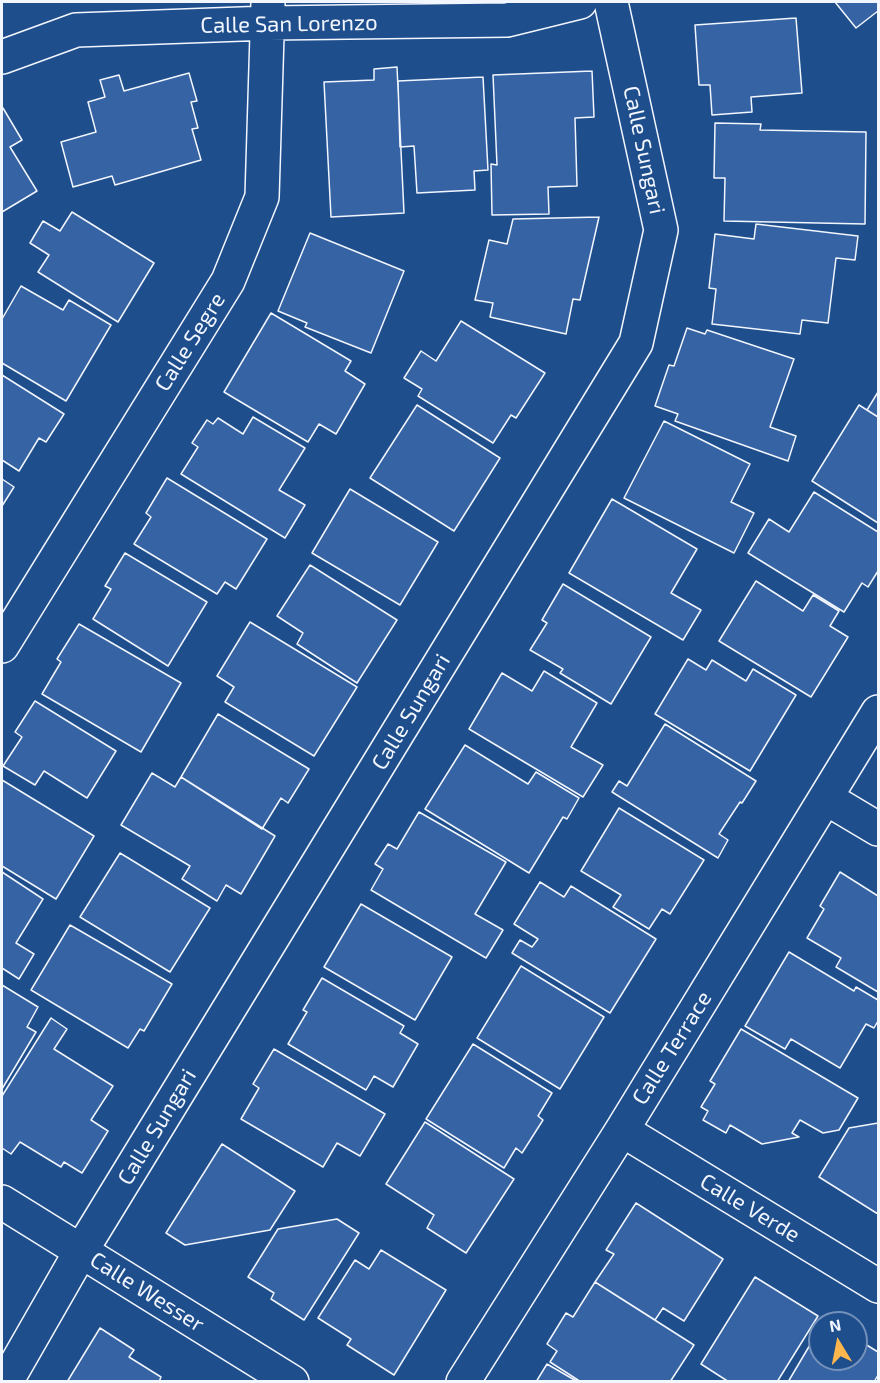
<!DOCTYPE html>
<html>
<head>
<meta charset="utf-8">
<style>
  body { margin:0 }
  #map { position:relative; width:880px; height:1383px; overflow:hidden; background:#1f4e8c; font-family:"Exo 2",sans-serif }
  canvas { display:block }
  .frame { position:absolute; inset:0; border:3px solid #f2f6ff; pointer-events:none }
  .north { position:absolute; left:808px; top:1311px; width:60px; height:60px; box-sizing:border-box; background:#1f4e8c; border:2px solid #7391ba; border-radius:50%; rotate:350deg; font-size:16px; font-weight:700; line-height:24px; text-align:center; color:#f2f6ff }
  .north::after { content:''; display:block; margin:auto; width:21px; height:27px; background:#ffb74d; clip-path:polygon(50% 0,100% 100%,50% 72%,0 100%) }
</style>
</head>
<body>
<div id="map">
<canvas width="880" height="1383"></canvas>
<div class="frame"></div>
<div class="north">N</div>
</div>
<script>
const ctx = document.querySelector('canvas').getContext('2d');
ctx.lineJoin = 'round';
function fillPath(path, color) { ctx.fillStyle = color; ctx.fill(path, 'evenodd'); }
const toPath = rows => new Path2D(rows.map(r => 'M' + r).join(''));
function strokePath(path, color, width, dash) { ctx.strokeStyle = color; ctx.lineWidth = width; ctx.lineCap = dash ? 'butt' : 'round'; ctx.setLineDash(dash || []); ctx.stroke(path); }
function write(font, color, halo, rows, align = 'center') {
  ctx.font = font + ' "Exo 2",sans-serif'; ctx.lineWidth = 4.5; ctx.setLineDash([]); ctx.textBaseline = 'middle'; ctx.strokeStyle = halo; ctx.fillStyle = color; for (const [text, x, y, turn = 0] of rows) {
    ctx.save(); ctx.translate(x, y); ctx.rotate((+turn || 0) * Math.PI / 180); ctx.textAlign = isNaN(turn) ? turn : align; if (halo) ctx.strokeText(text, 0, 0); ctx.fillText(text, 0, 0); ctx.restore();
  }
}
const building = toPath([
  [835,2,878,2,878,11,856,28,835,2],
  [796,18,802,93,751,97,752,112,712,115,710,85,699,85,695,25,796,18],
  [397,67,404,213,331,217,324,82,374,80,374,69,397,67],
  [592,71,594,117,575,118,577,186,548,187,549,214,492,215,491,164,497,165,493,75,592,71],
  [189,73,197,101,191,102,198,128,192,129,201,160,115,185,112,176,73,187,61,142,96,132,88,102,105,97,100,80,119,75,124,91,189,73],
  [483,77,488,170,474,171,475,190,417,193,414,146,400,147,398,81,483,77],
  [3,108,22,140,10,147,37,191,2,212,2,109,3,108],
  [715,123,761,124,760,130,866,132,865,224,724,221,725,178,714,178,715,123],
  [72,212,154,263,118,322,38,272,49,255,30,243,43,221,60,231,72,212],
  [599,217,580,300,573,299,566,334,490,317,493,303,475,300,489,240,507,244,513,219,599,217],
  [756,224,858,236,855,260,836,258,828,323,802,320,800,334,712,324,716,289,709,288,715,234,754,239,756,224],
  [310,233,404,271,371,353,305,327,307,323,278,311,310,233],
  [21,286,63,310,69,300,111,325,66,401,2,363,2,319,21,286],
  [271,313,351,361,345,371,365,384,336,434,319,424,308,442,224,392,271,313],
  [461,321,545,373,516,418,511,415,493,443,418,396,422,389,404,378,421,351,436,361,461,321],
  [687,328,705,334,707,330,794,359,770,427,796,436,788,461,675,421,678,414,655,406,669,365,674,366,687,328],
  [2,375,64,414,46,442,39,438,19,471,2,460,2,375],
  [878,392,878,417,867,410,878,392],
  [417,405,500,458,454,531,370,478,417,405],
  [859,405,878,417,878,523,812,481,859,405],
  [253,417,305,448,279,490,305,505,285,538,181,474,198,447,192,443,207,420,213,424,218,418,243,434,253,417],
  [664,421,750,464,731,502,754,513,734,553,624,498,664,421],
  [167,478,267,539,236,589,225,582,217,594,134,544,151,517,146,513,167,478],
  [2,479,14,487,2,506,2,479],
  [350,489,438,542,400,605,312,553,350,489],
  [814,492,878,532,878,571,868,587,862,583,844,612,748,553,769,519,789,532,814,492],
  [612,499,697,549,671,593,701,610,683,640,569,573,612,499],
  [125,553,207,602,168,666,93,619,111,589,105,586,125,553],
  [310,565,397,620,357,683,297,644,303,633,277,616,310,565],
  [756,581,803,611,813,595,839,611,830,626,848,637,811,697,719,641,756,581],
  [563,584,651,637,611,704,560,673,563,669,530,650,547,623,542,620,563,584],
  [250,622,357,687,314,756,225,702,234,687,217,676,250,622],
  [79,624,181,683,141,752,42,694,61,662,57,659,79,624],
  [688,659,706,670,712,660,746,681,753,669,796,695,750,771,655,714,688,659],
  [544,671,597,703,571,747,603,765,583,797,469,729,502,673,532,691,544,671],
  [35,701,116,751,87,798,44,771,35,785,3,766,22,737,15,732,35,701],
  [218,714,309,769,288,803,281,798,262,829,181,777,218,714],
  [665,724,756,781,742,803,740,802,719,834,728,840,718,858,612,792,619,781,627,786,665,724],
  [465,745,528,784,536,772,579,798,567,819,563,817,529,873,425,809,465,745],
  [152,773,175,787,181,777,275,836,241,894,226,885,217,901,182,879,190,866,121,825,152,773],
  [2,780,94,836,56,899,2,866,2,780],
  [619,808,704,860,670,914,662,909,649,929,613,907,621,895,581,871,619,808],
  [419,812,506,862,475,914,503,930,486,958,371,890,383,869,375,864,388,844,397,849,419,812],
  [120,853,210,908,170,972,80,917,120,853],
  [2,872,43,899,16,943,34,954,19,979,2,968,2,872],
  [840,872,878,896,878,992,836,967,841,958,807,938,824,909,820,906,840,872],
  [540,882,564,897,571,886,656,939,610,1013,512,953,520,940,532,947,538,939,514,924,540,882],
  [361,904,452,957,415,1020,324,967,361,904],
  [70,925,172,984,144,1031,140,1029,128,1048,31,990,70,925],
  [789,952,854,991,856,987,878,1000,878,1021,874,1028,866,1024,840,1068,791,1039,785,1049,745,1026,789,952],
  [521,966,604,1017,560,1089,477,1038,521,966],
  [322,978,404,1026,400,1033,418,1044,393,1087,374,1076,366,1090,288,1044,307,1012,303,1010,322,978],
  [2,985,38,1007,27,1027,36,1032,2,1089,2,985],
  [51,1018,67,1029,54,1049,113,1086,91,1120,108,1131,82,1173,64,1162,61,1167,20,1142,11,1154,2,1148,2,1096,51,1018],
  [741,1029,858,1098,839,1130,823,1133,800,1120,792,1133,799,1137,762,1144,730,1125,726,1133,703,1120,708,1111,701,1107,715,1084,710,1081,741,1029],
  [473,1044,552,1093,538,1116,543,1120,522,1153,516,1148,504,1168,426,1119,473,1044],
  [274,1049,385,1114,360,1156,337,1143,323,1167,241,1119,259,1088,253,1084,274,1049],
  [425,1122,514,1179,466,1253,427,1228,434,1215,386,1184,425,1122],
  [878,1123,878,1214,819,1177,849,1128,878,1123],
  [222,1144,295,1191,270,1230,185,1245,166,1233,222,1144],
  [636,1203,723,1259,684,1321,663,1308,655,1320,595,1282,614,1254,606,1250,636,1203],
  [337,1219,359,1233,304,1320,271,1299,274,1293,248,1277,278,1229,337,1219],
  [381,1250,446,1290,394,1375,347,1345,351,1339,318,1318,355,1260,369,1269,381,1250],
  [755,1277,818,1316,777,1382,729,1382,701,1364,755,1277],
  [595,1282,694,1345,670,1382,581,1382,550,1362,557,1351,547,1344,566,1313,573,1317,595,1282],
  [100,1328,134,1350,129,1357,161,1377,159,1382,67,1382,100,1328],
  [820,1328,820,1359,856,1359,857,1339,878,1352,878,1375,874,1382,788,1382,820,1328],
  [547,1364,578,1382,536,1382,547,1364]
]);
const street = toPath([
  [2,57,76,30,269,23,507,20,580,2],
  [2,646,228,281,262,197,268,2],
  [826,798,878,829],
  [622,1130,878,1286],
  [2,1202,292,1382],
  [6,1382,81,1251,636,343,661,230,611,2],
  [463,1382,622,1130,878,712]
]);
const streetNames = [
  ["Calle San Lorenzo",289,24,-1],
  ["Calle Sungari",644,150,78],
  ["Calle Segre",190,342,-58],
  ["Calle Sungari",411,712,-59],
  ["Calle Terrace",672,1048,-58],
  ["Calle Sungari",157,1127,-59],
  ["Calle Verde",750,1208,31],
  ["Calle Wesser",147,1292,32]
];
fillPath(building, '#3563a3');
strokePath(building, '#f2f6ff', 1.5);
strokePath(street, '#f2f6ff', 36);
strokePath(street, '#1f4e8c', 33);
write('22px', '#f2f6ff', '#1f4e8c', streetNames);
</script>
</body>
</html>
